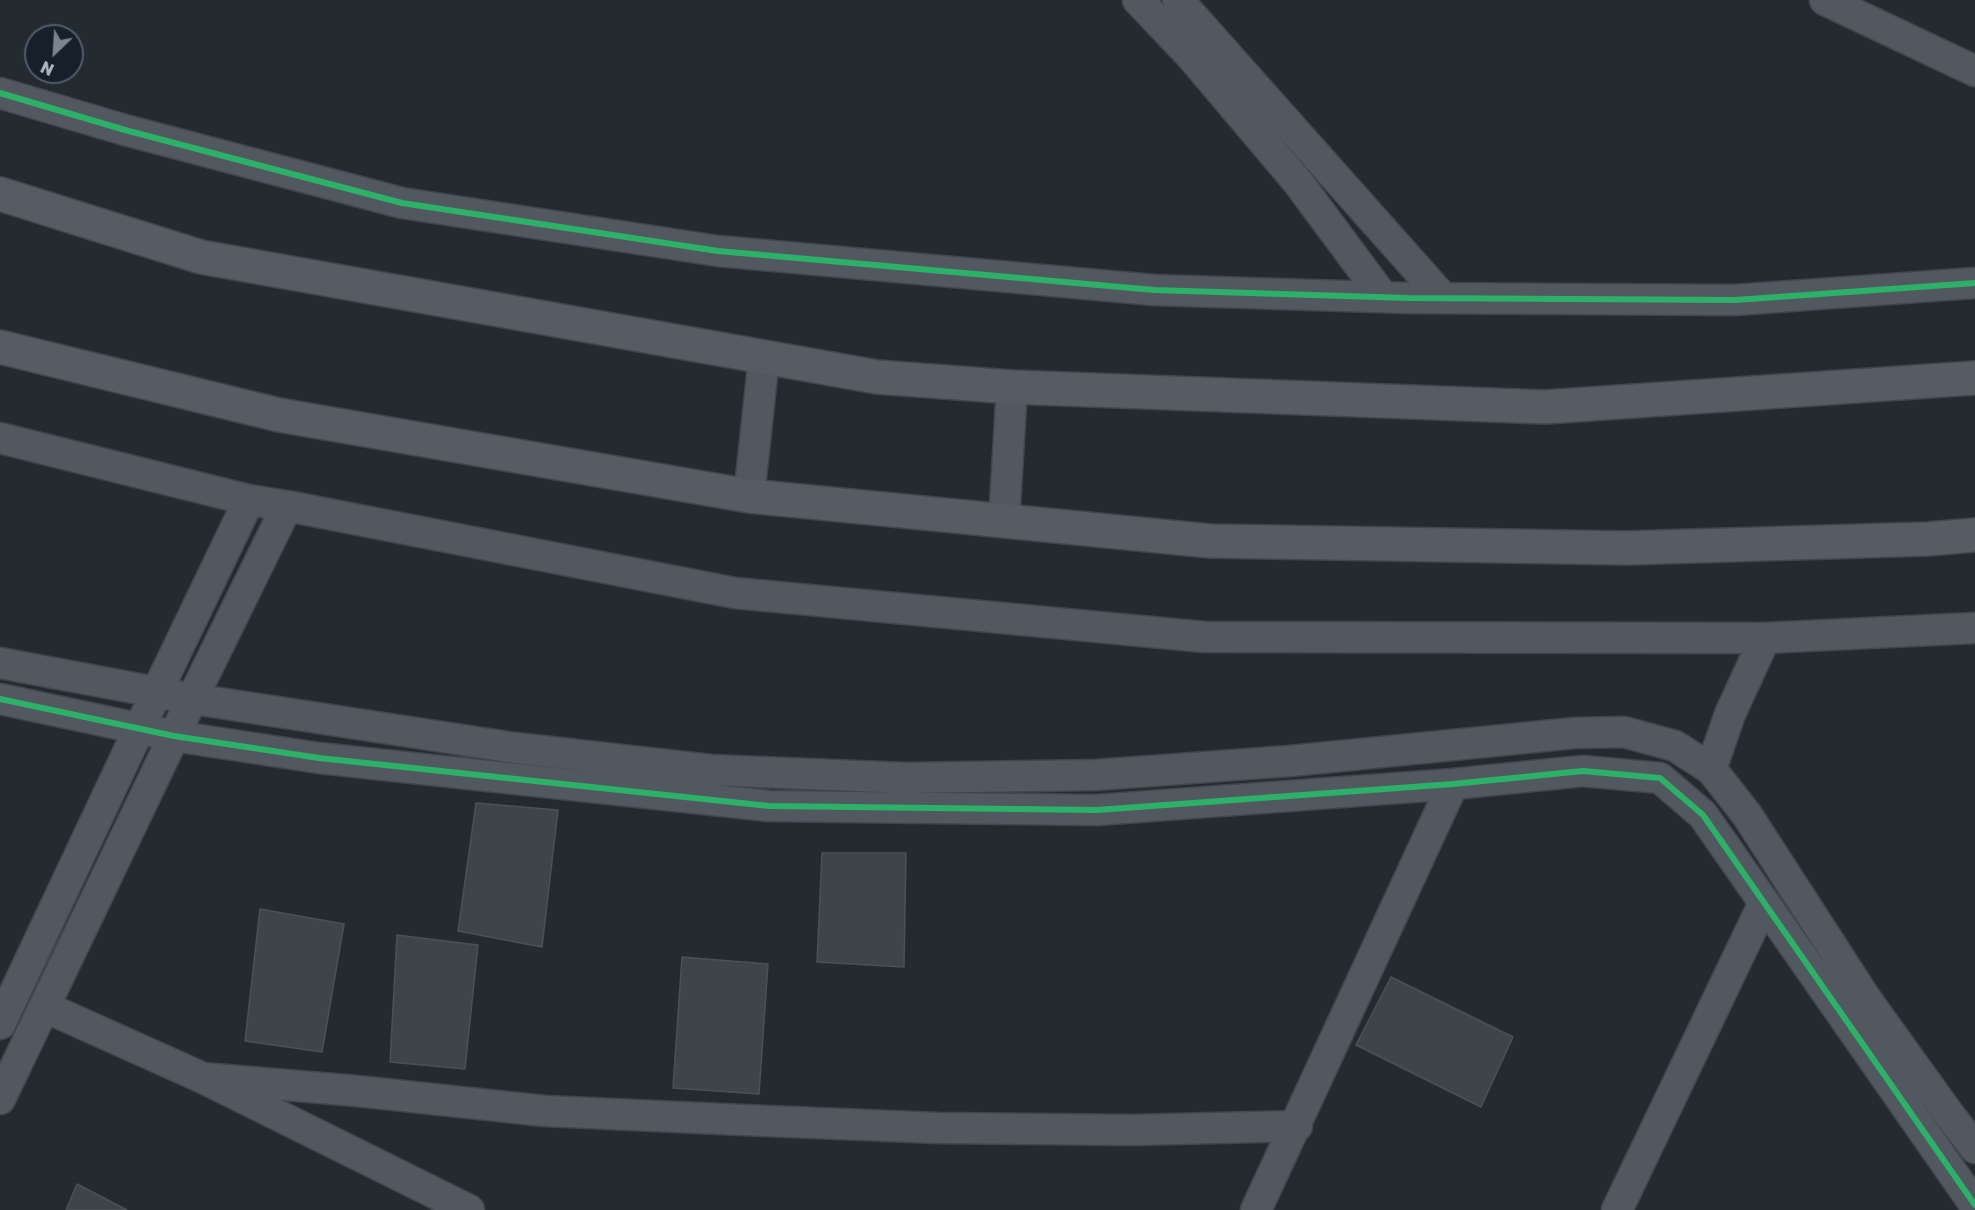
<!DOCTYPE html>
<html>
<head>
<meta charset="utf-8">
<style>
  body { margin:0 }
  #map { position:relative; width:1975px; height:1210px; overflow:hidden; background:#232a30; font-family:"Golos Text",sans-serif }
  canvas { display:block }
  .north { position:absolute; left:24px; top:24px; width:60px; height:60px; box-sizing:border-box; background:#17202a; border:2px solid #525c68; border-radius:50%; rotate:205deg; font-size:16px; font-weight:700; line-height:24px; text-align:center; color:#aab6c4 }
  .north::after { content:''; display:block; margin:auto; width:21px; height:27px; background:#7b8590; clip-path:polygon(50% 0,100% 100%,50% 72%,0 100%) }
</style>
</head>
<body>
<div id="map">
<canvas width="1975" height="1210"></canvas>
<div class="north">N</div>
</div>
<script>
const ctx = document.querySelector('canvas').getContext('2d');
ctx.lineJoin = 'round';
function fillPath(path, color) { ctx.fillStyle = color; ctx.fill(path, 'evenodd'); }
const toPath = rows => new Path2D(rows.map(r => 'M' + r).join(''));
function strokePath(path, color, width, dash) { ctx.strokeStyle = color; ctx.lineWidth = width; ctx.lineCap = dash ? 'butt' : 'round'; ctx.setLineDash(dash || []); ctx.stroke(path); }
const building = toPath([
  [476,803,558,810,542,947,458,931,476,803],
  [822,853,906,853,904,967,817,962,822,853],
  [260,909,344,924,322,1052,245,1041,260,909],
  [397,935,478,945,465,1069,390,1062,397,935],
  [682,957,768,964,759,1094,673,1088,682,957],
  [1391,977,1513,1037,1481,1107,1356,1045,1391,977],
  [77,1184,127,1210,66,1210,77,1184]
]);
const street = toPath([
  [1138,0,1193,58,1297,181,1383,297],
  [1178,0,1443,298],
  [1825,0,1975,71],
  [0,93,125,130,402,203,718,251,1154,290,1408,298,1735,300,1975,283],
  [0,438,249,500,287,506,735,593,1205,637,1765,638,1975,628],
  [749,496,764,357],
  [1004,522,1012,387],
  [0,663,193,699,515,748,711,770,906,778,1095,775,1290,761,1575,733,1624,732,1675,746,1711,769,1747,815,1864,996,1948,1113,1975,1148],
  [0,699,174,736,319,758,769,806,1097,810,1453,784,1583,771,1660,778,1703,815,1975,1205],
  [1711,769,1730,714,1765,638],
  [45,1007,203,1078,469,1210],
  [0,1024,139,729,249,500],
  [203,1078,357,1091,545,1111,743,1120,939,1128,1133,1130,1297,1126],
  [0,1099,174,736,287,506],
  [1256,1210,1453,784],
  [1617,1210,1764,903]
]);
const secondary = toPath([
  [0,194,201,257,877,377,1012,387,1545,407,1975,378],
  [0,347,279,415,749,496,1210,541,1626,548,1928,539,1975,535]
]);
const cycleway = toPath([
  [0,93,125,130,402,203,718,251,1154,290,1408,298,1735,300,1975,283],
  [0,699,174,736,319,758,769,806,1097,810,1453,784,1583,771,1660,778,1703,815,1975,1205]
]);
fillPath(building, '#3e444a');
strokePath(building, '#4a5158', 1.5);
strokePath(street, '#40464b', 33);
strokePath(secondary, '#40464b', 36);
strokePath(street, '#52585f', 30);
strokePath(secondary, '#565c63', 33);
strokePath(cycleway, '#2db169', 6);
</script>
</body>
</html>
